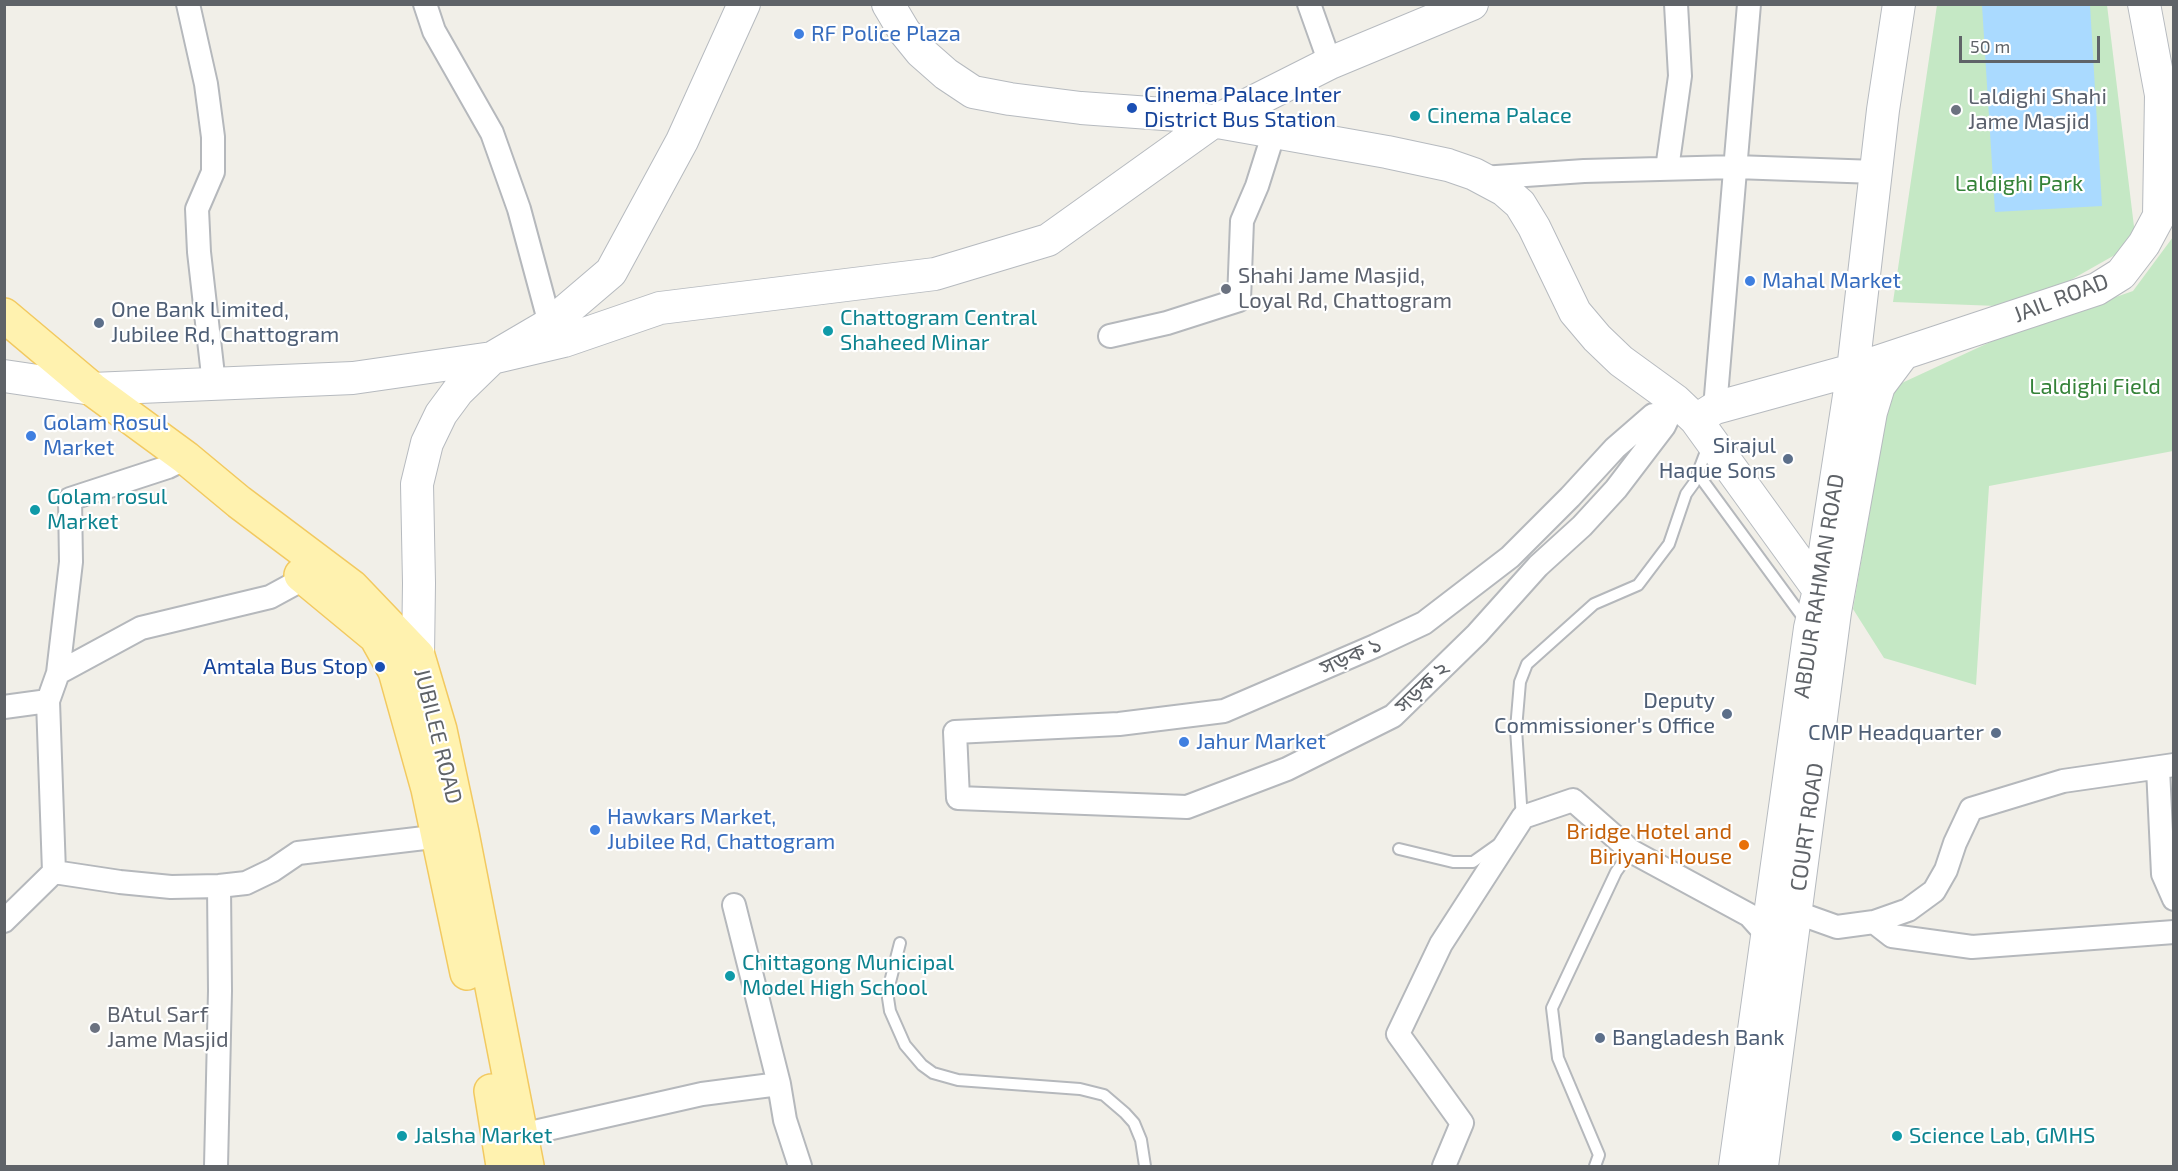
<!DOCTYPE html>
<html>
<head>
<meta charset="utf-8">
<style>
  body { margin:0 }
  #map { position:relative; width:2178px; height:1171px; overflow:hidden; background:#f1efe8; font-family:"Exo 2",sans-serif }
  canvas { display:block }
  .frame { position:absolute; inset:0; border:6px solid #5f6368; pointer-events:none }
  .scale { position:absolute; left:1959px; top:36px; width:141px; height:27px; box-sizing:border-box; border:3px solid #5f6368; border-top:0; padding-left:8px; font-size:18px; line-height:21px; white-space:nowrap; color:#5f6368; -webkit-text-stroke:4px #fff; paint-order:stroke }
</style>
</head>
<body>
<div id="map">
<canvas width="2178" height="1171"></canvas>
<div class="frame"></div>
<div class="scale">50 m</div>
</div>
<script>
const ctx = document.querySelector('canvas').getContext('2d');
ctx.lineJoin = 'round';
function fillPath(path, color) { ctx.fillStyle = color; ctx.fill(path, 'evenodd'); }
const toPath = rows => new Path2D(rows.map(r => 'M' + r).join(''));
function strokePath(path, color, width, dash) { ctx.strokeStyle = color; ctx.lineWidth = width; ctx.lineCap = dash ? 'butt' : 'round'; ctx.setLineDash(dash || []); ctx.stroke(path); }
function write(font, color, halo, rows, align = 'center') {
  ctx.font = font + ' "Exo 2","Noto Sans Bengali",sans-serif'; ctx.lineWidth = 4.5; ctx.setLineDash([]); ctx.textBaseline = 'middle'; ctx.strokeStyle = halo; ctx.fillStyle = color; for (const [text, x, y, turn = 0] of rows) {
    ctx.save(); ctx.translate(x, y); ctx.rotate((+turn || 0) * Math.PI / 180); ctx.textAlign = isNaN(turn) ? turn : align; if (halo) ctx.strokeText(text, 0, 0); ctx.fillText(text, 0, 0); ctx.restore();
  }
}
const green = toPath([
  [1937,5,2107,5,2136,243,2023,307,1893,302],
  [2173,237,2173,451,1989,486,1976,685,1884,658,1853,609,1891,388,1999,338,2133,291]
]);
const water = toPath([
  [1982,5,2090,5,2102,206,1995,212]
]);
const lane = toPath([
  [1698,474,1805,620],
  [1522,819,1516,729,1520,682,1527,664,1594,604,1638,585,1669,544,1686,494,1694,483,1705,454,1711,447],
  [1399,849,1453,862,1473,862,1497,845],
  [900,943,889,986,888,998,890,1011,905,1045,922,1065,933,1073,958,1080,1080,1089,1104,1095,1125,1113,1134,1123,1141,1140,1145,1166],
  [1595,1166,1599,1155,1558,1058,1552,1008,1616,872,1631,851]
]);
const street = toPath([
  [188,4,206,84,213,137,213,172,197,209,199,252,214,384],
  [425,4,434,31,492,133,519,209,550,324],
  [1309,4,1330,63],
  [1667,169,1680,76,1676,4],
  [1482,178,1584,171,1735,167,1876,172],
  [1110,336,1167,323,1239,300,1242,221,1257,186,1274,132],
  [1715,408,1749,4],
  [1664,426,1616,489,1582,526,1538,566,1477,634,1393,716,1287,769,1187,807,958,798,955,732,1119,724,1224,711,1375,646,1424,623,1510,557,1570,497,1615,448,1653,415,1664,426,1676,401],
  [58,673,71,562,70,499,168,467,186,458],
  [4,707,48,701,58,673,141,628,270,597,305,578,314,571],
  [2158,768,2163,874,2174,899],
  [54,872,120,882,171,887,219,886,246,883,273,870,298,853,450,835],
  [734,905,779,1084],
  [1795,912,1837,927,1874,922,1908,910,1934,891,1946,870,1955,843,1971,809,2063,781,2174,765],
  [4,921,54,872,48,701],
  [1874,922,1892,936,1972,947,2174,932],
  [521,1135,702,1094,779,1084,785,1120,800,1166],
  [216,1166,220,991,219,886],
  [1444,1166,1462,1123,1398,1034,1441,944,1523,817,1573,800,1631,851,1749,915,1767,935]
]);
const secondary = toPath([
  [888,4,904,31,921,52,946,74,973,92,1010,99,1081,108,1178,115,1387,152,1448,165,1474,174,1504,190,1520,204,1534,227,1575,312,1597,338,1621,361,1676,401,1696,420,1819,590],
  [4,376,92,389,353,378,492,358,564,341,660,308,935,274,1048,240,1213,122,1330,63,1472,4],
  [1696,420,1715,408,1853,370,2097,289,2121,274,2144,244,2159,216,2161,95,2144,4],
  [418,656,419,583,417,484,427,443,441,414,458,391,492,358,550,324,611,272,682,141,744,4],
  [1735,1166,1810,628,1819,590,1853,370,1883,110,1899,4],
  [1762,1166,1835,612,1871,412,1879,386,1903,354]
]);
const primary = toPath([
  [4,315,92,389,186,458,239,502,352,587,418,656,440,730,462,833,527,1166],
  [301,575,376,637,395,671,428,789,467,973],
  [491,1091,503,1166]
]);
const markers = [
  [799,34,6,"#3f7fe0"],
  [1132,108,6,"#1a4fb4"],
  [1956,110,6,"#6b7280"],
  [1415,116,6,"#0f9aa8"],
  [1750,281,6,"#3f7fe0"],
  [1226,289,6,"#6b7280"],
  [99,323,6,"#5c6f8a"],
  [828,331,6,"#0f9aa8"],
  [31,436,6,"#3f7fe0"],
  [1788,459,6,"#5c6f8a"],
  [35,510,6,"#0f9aa8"],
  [380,667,6,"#1a4fb4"],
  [1727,714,6,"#5c6f8a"],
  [1996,733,6,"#5c6f8a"],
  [1184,742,6,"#3f7fe0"],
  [595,830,6,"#3f7fe0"],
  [1744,845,6,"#e8710a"],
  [730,976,6,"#0f9aa8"],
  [95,1028,6,"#6b7280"],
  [1600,1038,6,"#5c6f8a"],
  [402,1136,6,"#0f9aa8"],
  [1897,1136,6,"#0f9aa8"]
];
const shopNames = [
  ["RF Police Plaza",811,34],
  ["Mahal Market",1762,281],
  ["Golam Rosul",43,423],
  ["Market",43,448],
  ["Jahur Market",1196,742],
  ["Hawkars Market,",607,817],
  ["Jubilee Rd, Chattogram",607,842]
];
const transitNames = [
  ["Cinema Palace Inter",1144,95],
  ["District Bus Station",1144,120],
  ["Amtala Bus Stop",368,667,"right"]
];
const worshipNames = [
  ["Laldighi Shahi",1968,97],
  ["Jame Masjid",1968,122],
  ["Shahi Jame Masjid,",1238,276],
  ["Loyal Rd, Chattogram",1238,301],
  ["BAtul Sarf",107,1015],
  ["Jame Masjid",107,1040]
];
const cultureNames = [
  ["Cinema Palace",1427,116],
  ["Chattogram Central",840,318],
  ["Shaheed Minar",840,343],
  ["Golam rosul",47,497],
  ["Market",47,522],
  ["Chittagong Municipal",742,963],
  ["Model High School",742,988],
  ["Jalsha Market",414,1136],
  ["Science Lab, GMHS",1909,1136]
];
const parkNames = [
  ["Laldighi Park",2019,184],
  ["Laldighi Field",2095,387]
];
const streetNames = [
  ["JAIL ROAD",2061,298,-21],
  ["ABDUR RAHMAN ROAD",1819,586,-81],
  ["সড়ক ১",1351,656,-24],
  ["সড়ক ২",1422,687,-44],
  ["JUBILEE ROAD",438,736,76],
  ["COURT ROAD",1807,827,-82]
];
const serviceNames = [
  ["One Bank Limited,",111,310,"left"],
  ["Jubilee Rd, Chattogram",111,335,"left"],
  ["Sirajul",1776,446],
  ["Haque Sons",1776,471],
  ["Deputy",1715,701],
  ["Commissioner's Office",1715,726],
  ["CMP Headquarter",1984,733],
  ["Bangladesh Bank",1612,1038,"left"]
];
const foodNames = [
  ["Bridge Hotel and",1732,832],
  ["Biriyani House",1732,857]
];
fillPath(green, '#c5e8c5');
fillPath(water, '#aadaff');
strokePath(lane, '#b5b8bc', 14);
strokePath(street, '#b5b8bc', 26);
strokePath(secondary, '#b6babf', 34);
strokePath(primary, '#f2c960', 36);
strokePath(lane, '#fff', 10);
strokePath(street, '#fff', 22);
strokePath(secondary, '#fff', 32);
strokePath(primary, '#fff2af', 33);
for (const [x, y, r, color] of markers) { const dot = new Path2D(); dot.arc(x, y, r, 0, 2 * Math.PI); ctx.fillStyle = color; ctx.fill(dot); strokePath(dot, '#fff', 2); }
write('22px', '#366cbe', '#fff', shopNames, 'left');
write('22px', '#164399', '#fff', transitNames, 'left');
write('22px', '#5b616d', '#fff', worshipNames, 'left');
write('22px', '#0d838f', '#fff', cultureNames, 'left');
write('22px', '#348238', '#fff', parkNames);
write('22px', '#5f6368', '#fff', streetNames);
write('22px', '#4e5e75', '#fff', serviceNames, 'right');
write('22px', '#c56008', '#fff', foodNames, 'right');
</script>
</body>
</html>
